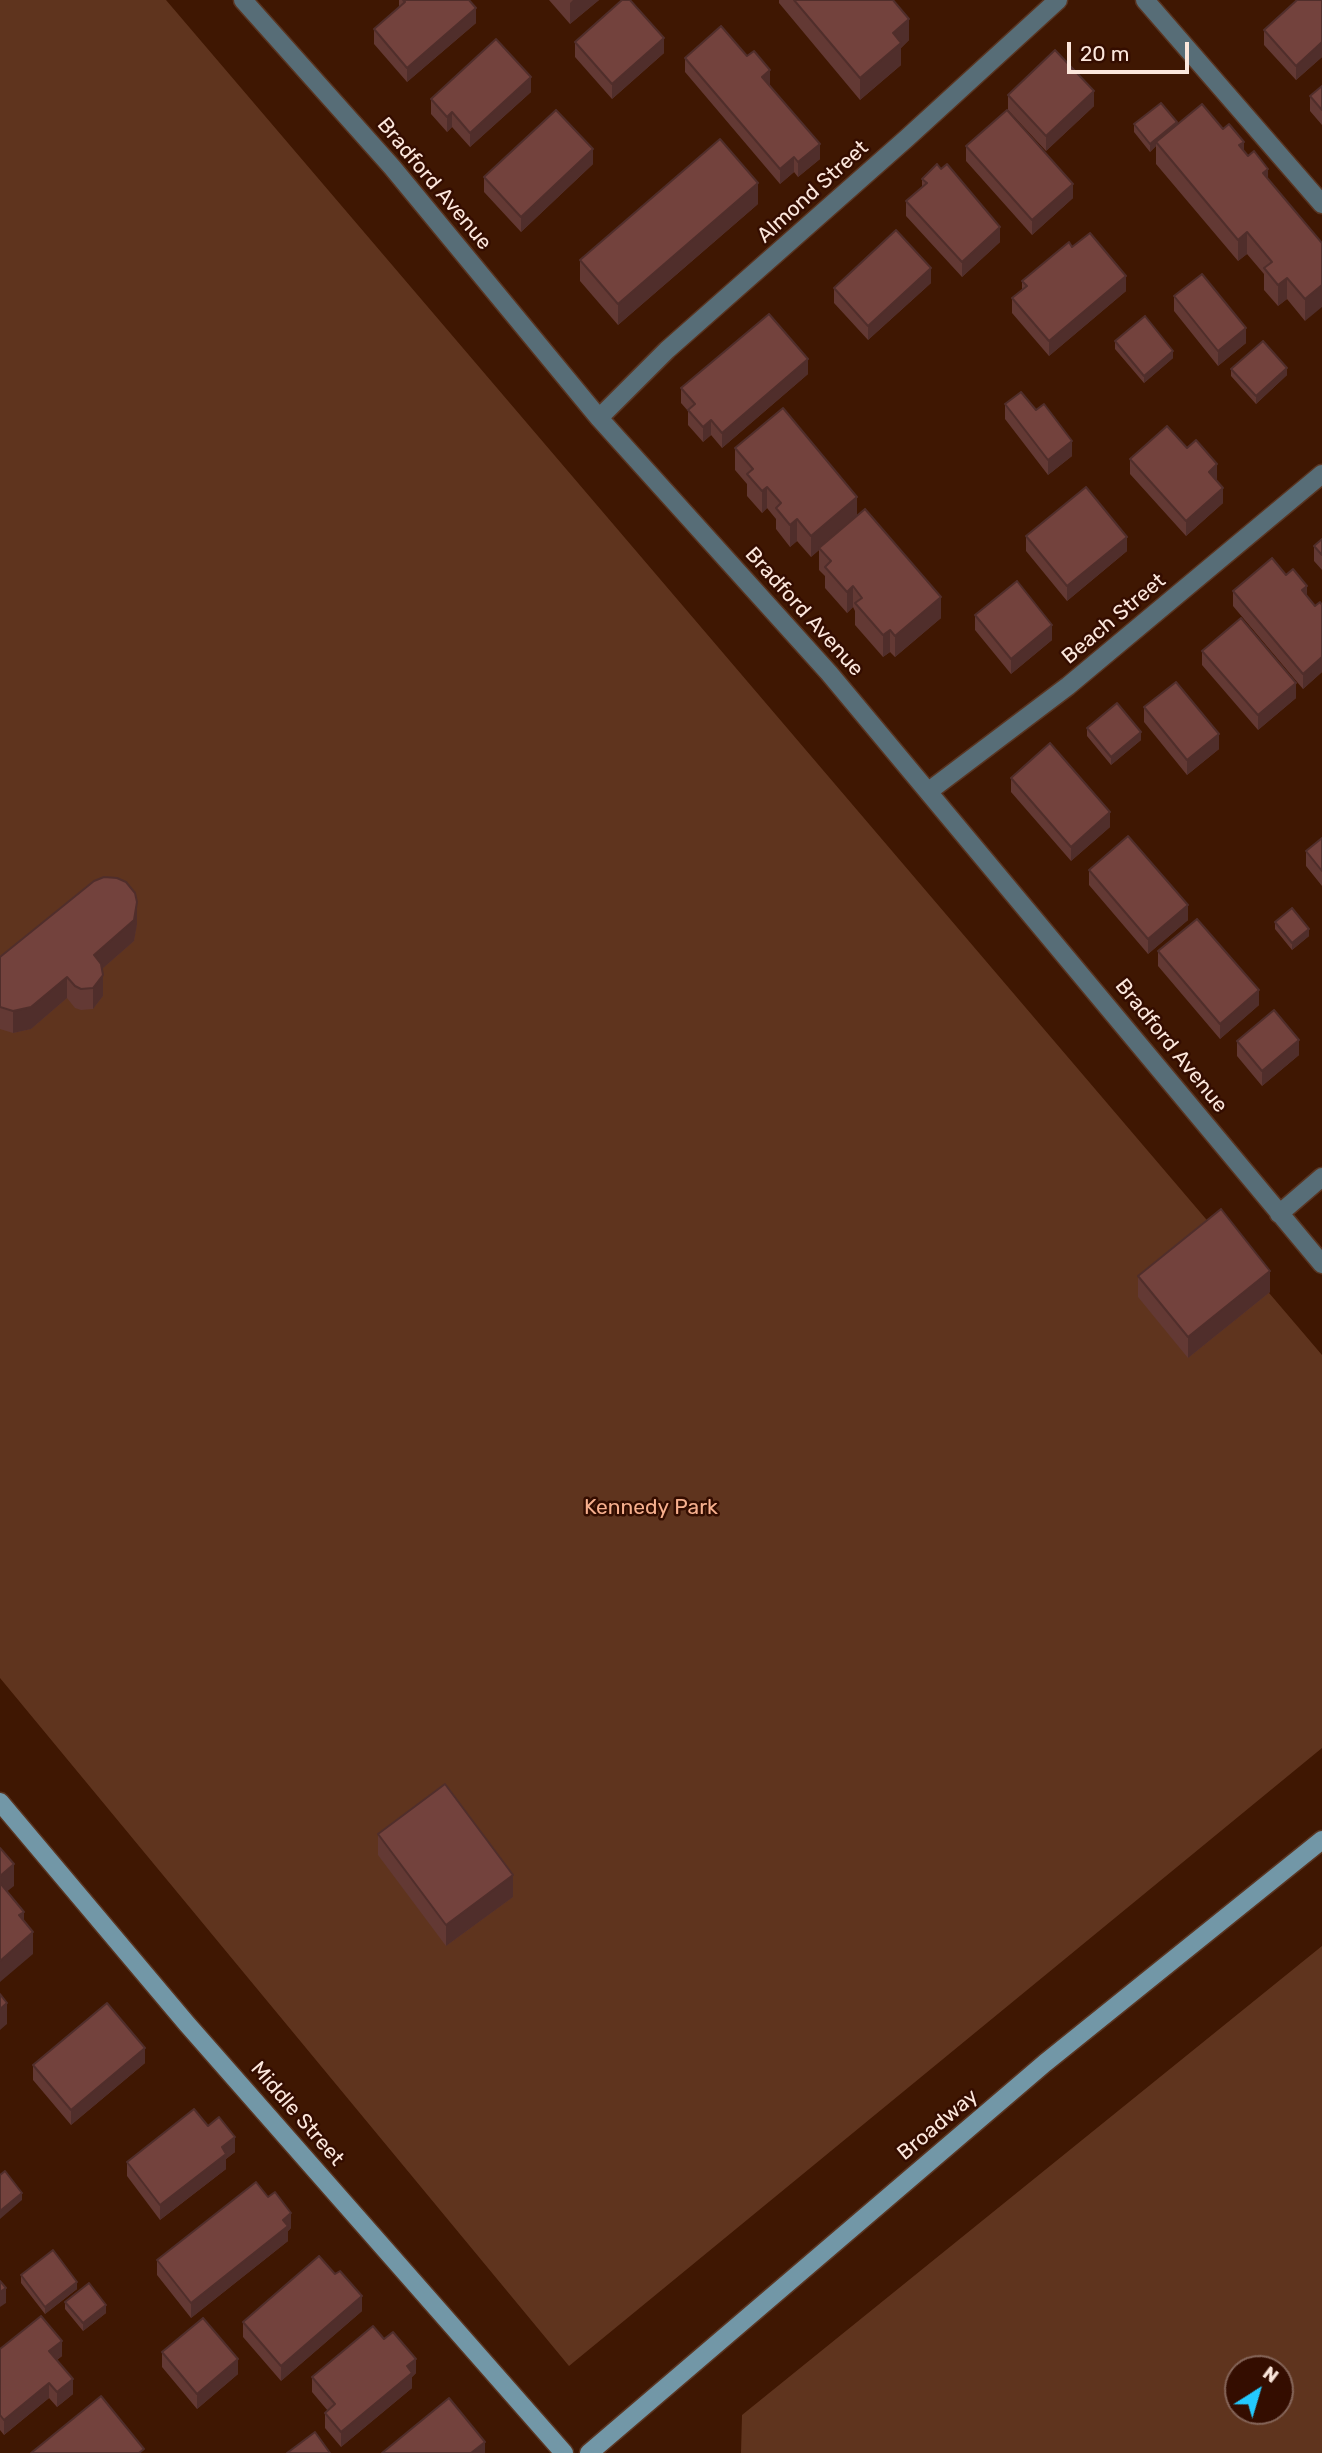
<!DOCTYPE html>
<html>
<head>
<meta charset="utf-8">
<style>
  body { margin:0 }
  #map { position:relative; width:1322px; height:2453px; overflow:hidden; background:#3f1702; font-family:Rubik,sans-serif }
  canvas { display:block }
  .north { position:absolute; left:1224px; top:2355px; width:70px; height:70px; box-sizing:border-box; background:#340d00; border:2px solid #846458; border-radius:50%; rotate:37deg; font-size:19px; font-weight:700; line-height:28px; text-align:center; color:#fce7dc }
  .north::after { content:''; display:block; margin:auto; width:24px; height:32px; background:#23c9fe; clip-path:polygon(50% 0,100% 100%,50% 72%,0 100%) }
  .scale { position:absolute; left:1067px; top:42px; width:122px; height:32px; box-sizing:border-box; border:4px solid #fce7dc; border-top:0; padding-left:9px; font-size:21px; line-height:24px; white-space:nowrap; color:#fce7dc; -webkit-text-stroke:5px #340d00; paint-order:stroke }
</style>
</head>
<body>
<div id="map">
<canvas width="1322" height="2453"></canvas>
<div class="north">N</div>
<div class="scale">20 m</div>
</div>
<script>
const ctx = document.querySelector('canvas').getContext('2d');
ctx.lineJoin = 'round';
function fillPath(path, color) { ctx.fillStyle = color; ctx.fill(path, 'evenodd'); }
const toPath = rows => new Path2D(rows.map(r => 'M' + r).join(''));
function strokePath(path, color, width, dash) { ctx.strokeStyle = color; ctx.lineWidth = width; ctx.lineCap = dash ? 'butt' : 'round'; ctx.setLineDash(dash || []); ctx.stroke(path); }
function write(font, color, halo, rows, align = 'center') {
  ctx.font = font + ' Rubik,sans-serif'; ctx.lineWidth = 5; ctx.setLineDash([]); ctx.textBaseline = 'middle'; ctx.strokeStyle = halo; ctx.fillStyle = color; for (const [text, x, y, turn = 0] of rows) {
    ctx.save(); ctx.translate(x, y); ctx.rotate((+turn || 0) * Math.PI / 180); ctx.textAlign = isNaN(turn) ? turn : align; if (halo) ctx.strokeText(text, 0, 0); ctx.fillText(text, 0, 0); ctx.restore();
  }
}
const green = toPath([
  [0,0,166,0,1322,1355,1322,1748,569,2366,0,1678],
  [1322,1946,1322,2453,741,2453,742,2415],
  [1280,2369,1280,2411,1238,2411,1238,2369]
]);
const street = toPath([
  [243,0,392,167,599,418,829,673,1322,1264],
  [1145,0,1322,204],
  [599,418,667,350,907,138,1058,0],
  [929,791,1068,686,1322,474],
  [1279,1214,1322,1177]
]);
const secondary = toPath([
  [0,1802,187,2024,564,2453],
  [589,2453,1045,2063,1322,1840]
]);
const wall = toPath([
  [399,0,469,0,476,23,407,82,374,44,374,29,399,7],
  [549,0,599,0,570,24],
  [779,0,893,0,909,40,901,48,901,65,860,100,779,3],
  [1322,0,1322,57,1296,80,1264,45,1264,30],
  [575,42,664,53,612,99,575,57],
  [685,58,770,85,820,159,798,177,794,172,780,184,685,72],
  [1322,86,1322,125,1310,111,1310,96],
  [531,92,470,147,452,127,447,132,431,114,431,99],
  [1008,95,1094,106,1046,151,1008,110],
  [1134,124,1177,125,1223,129,1268,179,1322,243,1305,321,1287,299,1278,306,1264,290,1264,274,1247,254,1238,261,1156,164,1156,146,1150,152,1134,132],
  [966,146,1073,198,1032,235,966,161],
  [593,164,521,232,484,192,484,177],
  [922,179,1000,242,962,277,906,216,906,201,922,187],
  [758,204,618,325,580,281,580,260],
  [1072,247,1126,291,1049,356,1012,313,1012,298,1022,290,1022,281],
  [931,283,868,340,834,303,834,288],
  [1174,296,1246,343,1218,366,1174,311],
  [1115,341,1173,358,1144,383,1115,349],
  [1231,369,1287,375,1256,404,1231,376],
  [808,374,722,448,711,435,703,442,688,425,688,411,681,403,681,388],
  [1005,404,1036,410,1072,456,1048,475,1005,419],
  [735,448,857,516,941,618,895,657,890,652,883,657,855,625,855,611,853,607,847,613,825,588,825,576,819,570,819,550,811,557,797,541,790,547,776,529,776,519,767,508,762,513,747,496,747,484,735,470],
  [1130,459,1217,479,1216,480,1223,503,1186,536,1130,474],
  [1026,536,1127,551,1067,601,1026,551],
  [1322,539,1322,570,1314,561,1314,546],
  [1286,575,1315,606,1322,605,1322,672,1303,689,1233,606,1233,591],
  [975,615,1052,640,1011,674,975,630],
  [1202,651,1296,698,1258,730,1202,665],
  [1144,707,1219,749,1187,775,1144,722],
  [1087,728,1141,740,1111,765,1087,736],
  [1011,778,1110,827,1071,861,1011,792],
  [1322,838,1322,886,1306,866,1306,851],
  [1089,870,1188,920,1148,954,1089,885],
  [1275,922,1309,936,1292,950,1275,929],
  [137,924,134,941,102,969,103,996,93,1009,81,1010,75,1008,67,998,31,1029,13,1033,0,1029,0,957],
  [1158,951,1259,1005,1220,1039,1158,966],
  [1237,1041,1299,1055,1262,1086,1237,1056],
  [1138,1276,1270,1292,1188,1358,1138,1297],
  [378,1834,513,1897,446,1946,378,1855],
  [145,2063,71,2125,33,2080,33,2065],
  [208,2126,235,2152,226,2159,226,2169,160,2220,127,2176,127,2162],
  [291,2228,288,2231,288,2241,191,2318,157,2275,157,2260],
  [21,2275,77,2289,45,2314,21,2283],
  [65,2302,106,2313,83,2331,65,2309],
  [362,2311,281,2381,243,2337,243,2322],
  [0,2349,62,2356,57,2360,73,2394,57,2407,49,2398,4,2435,0,2430],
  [162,2352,238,2374,197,2409,162,2367],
  [416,2373,412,2377,412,2388,341,2447,325,2428,325,2413,328,2411,312,2392,312,2377]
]);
const shadedWall = toPath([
  [573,0,599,0,570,24,570,3],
  [476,8,476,23,407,82,407,68],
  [909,19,909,40,901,48,901,65,860,100,860,78,893,33],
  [664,38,664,53,612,99,612,84],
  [1322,42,1322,57,1296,80,1296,66],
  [770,70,770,85,762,92,762,77],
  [531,77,531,92,470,147,470,133],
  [1094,91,1094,106,1046,151,1046,136],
  [452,112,452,127,447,132,447,117],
  [1177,122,1177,130,1156,142,1156,146,1150,152,1150,144],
  [1244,142,1244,163,1239,145],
  [820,144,820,159,798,177,798,162],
  [593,149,593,164,521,232,521,217],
  [794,157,794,172,780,184,780,169],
  [1268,169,1268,190,1263,173],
  [758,183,758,204,618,325,618,304],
  [1073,184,1073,198,1032,235,1032,220],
  [1000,227,1000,242,962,277,962,262],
  [1247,232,1247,254,1238,261,1238,240],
  [931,268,931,283,868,340,868,326],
  [1126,276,1126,291,1049,356,1049,341],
  [1287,278,1287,299,1278,306,1278,285],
  [1322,285,1322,307,1305,321,1305,299],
  [1246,328,1246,343,1218,366,1218,351],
  [1173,351,1173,358,1144,383,1144,376],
  [808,359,808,374,722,448,722,433],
  [1287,368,1287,375,1256,404,1256,396],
  [711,420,711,435,703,442,703,427],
  [1072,441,1072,456,1048,475,1048,460],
  [1217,464,1217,479,1209,487,1209,472],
  [767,487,767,508,762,513,762,491],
  [1223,488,1223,503,1186,536,1186,521],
  [857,497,857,518,819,548,819,550,811,557,811,536],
  [797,519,797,541,790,547,790,525],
  [1127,537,1127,551,1067,601,1067,586],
  [853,586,853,607,847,613,847,592],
  [1307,586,1307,601,1302,590],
  [941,597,941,618,895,657,895,636],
  [1052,625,1052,640,1011,674,1011,659],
  [890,630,890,652,883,657,883,635],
  [1322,657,1322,672,1303,689,1303,674],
  [1296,683,1296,698,1258,730,1258,715],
  [1141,732,1141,740,1111,765,1111,757],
  [1219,734,1219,749,1187,775,1187,760],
  [1110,812,1110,827,1071,861,1071,847],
  [137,902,137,924,134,941,94,976,94,955],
  [1188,905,1188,920,1148,954,1148,939],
  [1309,929,1309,936,1292,950,1292,943],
  [103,975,103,996,93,1009,93,988],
  [67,977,67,998,31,1029,13,1033,13,1011],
  [1259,990,1259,1005,1220,1039,1220,1024],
  [1299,1040,1299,1055,1262,1086,1262,1071],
  [1270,1271,1270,1292,1188,1358,1188,1337],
  [14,1864,14,1886,0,1897,0,1876],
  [513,1875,513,1897,446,1946,446,1925],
  [24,1912,24,1933,19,1915],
  [33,1932,33,1954,0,1982,0,1961],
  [7,2003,7,2024,0,2030,0,2009],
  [145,2048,145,2063,71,2125,71,2110],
  [235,2137,235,2152,226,2159,226,2169,160,2220,160,2205,222,2147],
  [22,2193,22,2200,0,2219,0,2211],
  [291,2213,291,2228,288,2231,288,2241,191,2318,191,2303],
  [77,2282,77,2289,45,2314,45,2307],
  [6,2288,6,2303,0,2307,0,2292],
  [362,2296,362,2311,281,2381,281,2366],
  [106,2305,106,2313,83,2331,83,2323],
  [62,2341,62,2356,49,2366,49,2351],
  [238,2359,238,2374,197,2409,197,2394],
  [416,2359,416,2373,412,2377,412,2388,341,2447,341,2432,407,2366],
  [73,2379,73,2394,57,2407,57,2392],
  [49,2383,49,2398,4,2435,4,2420],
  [485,2442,485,2453,471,2453]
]);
const building = toPath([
  [403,0,469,0,476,8,407,68,374,29,405,2,403,0],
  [622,0,630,0,664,38,612,84,575,42,622,0],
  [794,0,893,0,909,19,893,33,901,43,860,78,794,0],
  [1297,0,1322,0,1322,42,1296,66,1264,30,1297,0],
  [721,26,747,56,754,51,770,70,762,77,820,144,798,162,794,157,780,169,685,58,721,26],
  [496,39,531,77,470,133,452,112,447,117,431,99,496,39],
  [1055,50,1094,91,1046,136,1008,95,1055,50],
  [1322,86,1322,110,1310,96,1322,86],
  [1161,103,1177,122,1150,144,1134,124,1161,103],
  [1202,104,1223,129,1229,124,1244,142,1239,145,1248,156,1254,151,1268,169,1263,173,1322,243,1322,285,1305,299,1287,278,1278,285,1264,268,1272,262,1247,232,1238,240,1156,142,1202,104],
  [556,110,593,149,521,217,484,177,556,110],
  [1007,110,1073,184,1032,220,966,146,1007,110],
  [720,139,758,183,618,304,580,260,720,139],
  [937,164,941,169,947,164,1000,227,962,262,906,201,927,183,922,179,937,164],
  [896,230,931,268,868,326,834,288,896,230],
  [1090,233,1126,276,1049,341,1012,298,1027,286,1022,281,1069,242,1072,247,1090,233],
  [1202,274,1246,328,1218,351,1174,296,1202,274],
  [769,314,808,359,722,433,711,420,703,427,688,410,695,404,681,388,769,314],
  [1145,316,1173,351,1144,376,1115,341,1145,316],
  [1263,341,1287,368,1256,396,1231,369,1263,341],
  [1021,392,1036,410,1044,404,1072,441,1048,460,1005,404,1021,392],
  [783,408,857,497,811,536,797,519,790,525,776,508,781,503,767,487,762,491,747,474,753,469,735,448,783,408],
  [1167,426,1187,448,1196,440,1217,464,1209,472,1223,488,1186,521,1130,459,1167,426],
  [1086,487,1127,537,1067,586,1026,536,1086,487],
  [865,509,941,597,895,636,890,630,883,635,855,603,862,598,853,586,847,592,825,567,831,561,819,548,865,509],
  [1322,539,1322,555,1314,546,1322,539],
  [1272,558,1286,575,1293,569,1307,586,1302,590,1315,606,1320,602,1322,605,1322,657,1303,674,1233,591,1272,558],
  [1017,581,1052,625,1011,659,975,615,1017,581],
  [1241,618,1296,683,1258,715,1202,651,1241,618],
  [1176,682,1219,734,1187,760,1144,707,1176,682],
  [1117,703,1141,732,1111,757,1087,728,1117,703],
  [1050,743,1110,812,1071,847,1011,778,1050,743],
  [1128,836,1188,905,1148,939,1089,870,1128,836],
  [1322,838,1322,871,1306,851,1322,838],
  [104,877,117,878,126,882,135,893,137,902,134,920,94,955,101,964,103,975,93,988,81,989,75,986,67,977,31,1007,13,1011,0,1007,0,957,94,881,104,877],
  [1292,908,1309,929,1292,943,1275,922,1292,908],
  [1197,919,1259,990,1220,1024,1158,951,1197,919],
  [1274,1010,1299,1040,1262,1071,1237,1041,1274,1010],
  [1221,1209,1270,1271,1188,1337,1138,1276,1221,1209],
  [445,1784,513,1875,446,1925,378,1834,445,1784],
  [0,1848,14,1864,0,1876,0,1848],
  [0,1883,24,1912,19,1915,33,1932,0,1961,0,1883],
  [0,1994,7,2003,0,2009,0,1994],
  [107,2003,145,2048,71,2110,33,2065,107,2003],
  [194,2109,208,2126,219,2117,235,2137,222,2147,226,2154,160,2205,127,2162,194,2109],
  [5,2171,22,2193,0,2211,0,2175,5,2171],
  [256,2182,268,2197,275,2192,291,2213,283,2220,288,2226,191,2303,157,2260,256,2182],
  [53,2250,77,2282,45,2307,21,2275,53,2250],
  [319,2256,335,2274,340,2271,362,2296,281,2366,243,2322,319,2256],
  [0,2281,6,2288,0,2292,0,2281],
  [89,2283,106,2305,83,2323,65,2302,89,2283],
  [41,2316,62,2341,49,2351,73,2379,57,2392,49,2383,4,2420,0,2415,0,2349,41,2316],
  [203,2318,238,2359,197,2394,162,2352,203,2318],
  [373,2326,384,2339,393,2332,416,2359,407,2366,412,2373,341,2432,325,2413,335,2404,312,2377,373,2326],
  [101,2396,144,2449,139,2453,31,2453,101,2396],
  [449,2398,485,2442,471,2453,382,2453,449,2398],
  [315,2432,330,2453,287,2453,315,2432]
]);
const streetNames = [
  ["Bradford Avenue",434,184,50],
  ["Almond Street",813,192,-42],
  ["Bradford Avenue",804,612,48],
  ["Beach Street",1114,619,-40],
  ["Bradford Avenue",1171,1046,51],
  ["Middle Street",297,2114,49],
  ["Broadway",938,2125,-40]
];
const parkNames = [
  ["Kennedy Park",651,1508]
];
fillPath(green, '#5f341e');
strokePath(street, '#593421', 21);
strokePath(secondary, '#593421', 21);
strokePath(street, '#576d77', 18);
strokePath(secondary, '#7297a7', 18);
fillPath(wall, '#633934');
fillPath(shadedWall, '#502e2b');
fillPath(building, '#73423d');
strokePath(building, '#502e2b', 2);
write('21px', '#fce7dc', '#340d00', streetNames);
write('21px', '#f7b08e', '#340d00', parkNames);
</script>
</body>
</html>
